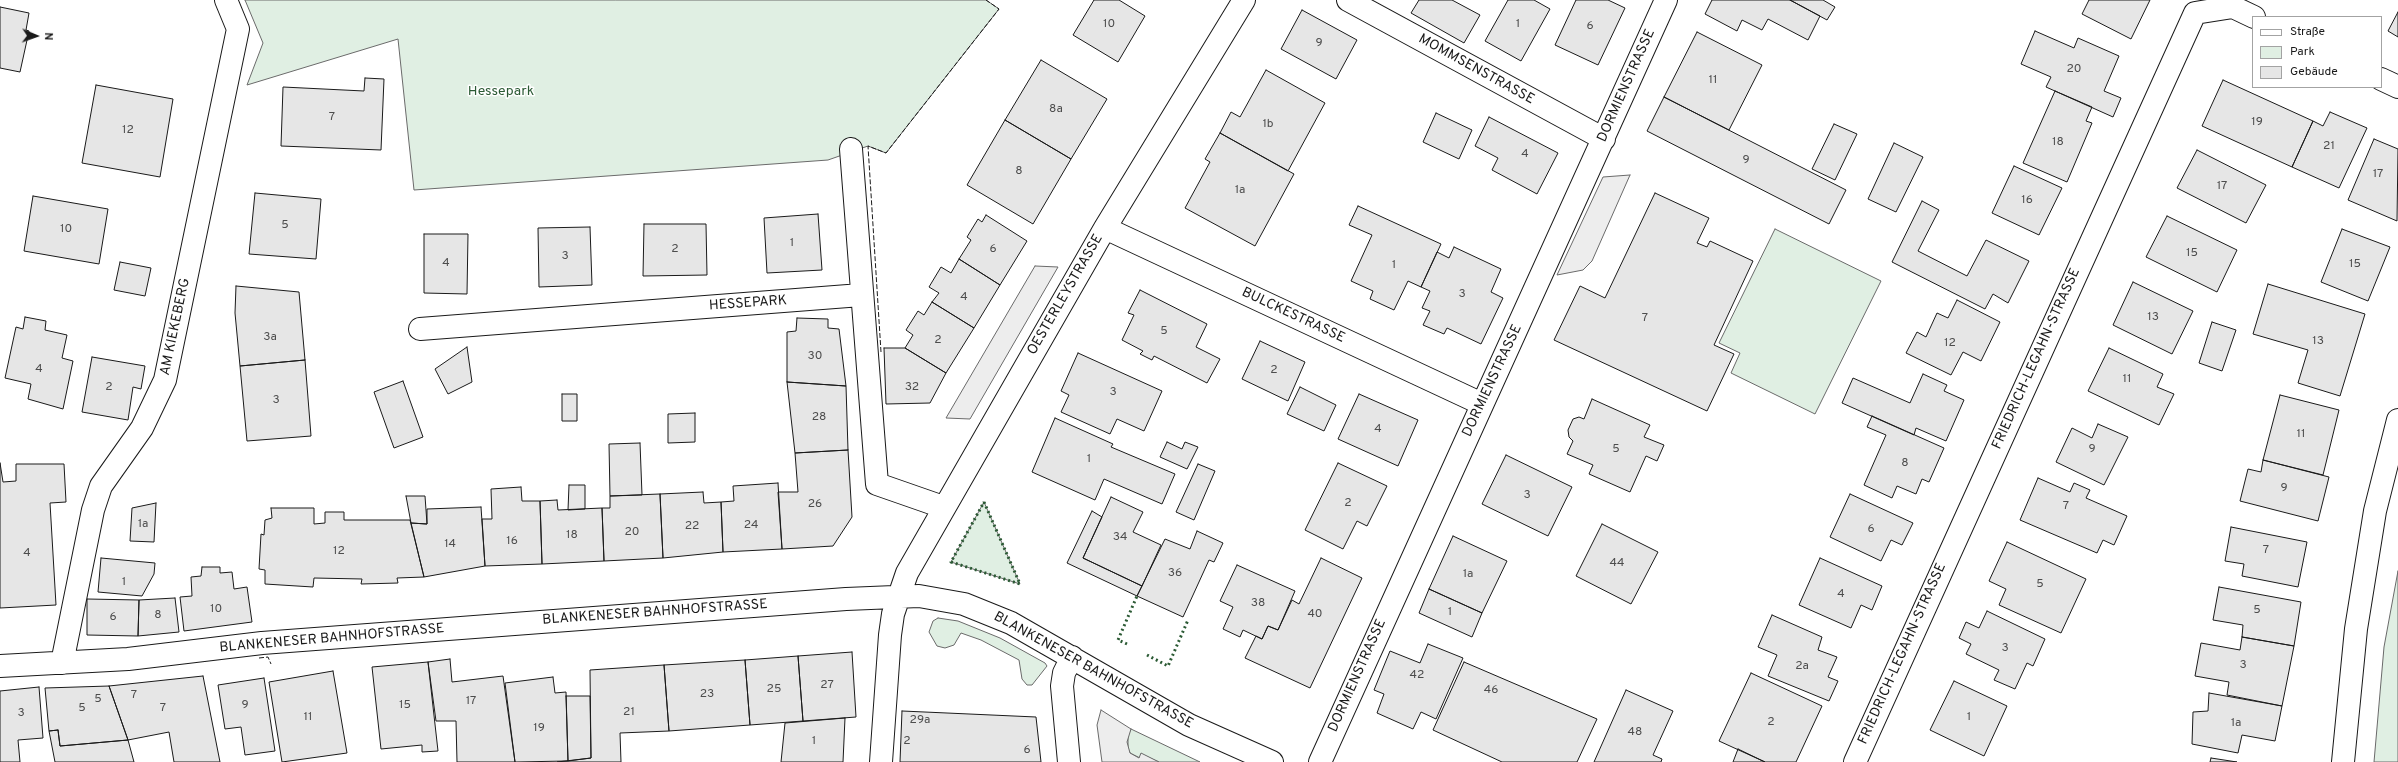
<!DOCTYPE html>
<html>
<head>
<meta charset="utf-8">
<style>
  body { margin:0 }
  #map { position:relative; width:2398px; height:762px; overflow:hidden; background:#fff; font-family:Overpass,sans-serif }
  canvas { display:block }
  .legend { position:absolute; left:2252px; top:16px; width:130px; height:72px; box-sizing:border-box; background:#fff; border:1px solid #a3a3a3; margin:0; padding:5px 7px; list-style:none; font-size:12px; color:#1a1a1a }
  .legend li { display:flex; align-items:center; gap:8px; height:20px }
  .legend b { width:20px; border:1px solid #a3a3a3 }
  .north { position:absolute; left:16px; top:16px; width:40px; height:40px; -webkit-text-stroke:3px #fff; paint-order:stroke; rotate:92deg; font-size:11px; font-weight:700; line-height:16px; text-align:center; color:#1a1a1a }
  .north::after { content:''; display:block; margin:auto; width:14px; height:18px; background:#1a1a1a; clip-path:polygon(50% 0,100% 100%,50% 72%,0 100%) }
</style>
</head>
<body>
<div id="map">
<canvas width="2398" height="762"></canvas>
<ul class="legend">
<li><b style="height:5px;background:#fff"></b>Straße</li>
<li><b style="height:11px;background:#e0efe3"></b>Park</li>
<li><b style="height:11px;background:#e6e6e6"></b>Gebäude</li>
</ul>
<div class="north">N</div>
</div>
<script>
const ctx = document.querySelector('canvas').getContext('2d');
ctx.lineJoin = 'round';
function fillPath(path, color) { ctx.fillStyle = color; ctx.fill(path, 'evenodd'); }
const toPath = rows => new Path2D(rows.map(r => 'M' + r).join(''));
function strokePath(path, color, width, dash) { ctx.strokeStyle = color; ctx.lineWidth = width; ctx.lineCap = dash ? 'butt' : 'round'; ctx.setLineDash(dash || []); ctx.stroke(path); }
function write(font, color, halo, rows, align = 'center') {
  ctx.font = font + ' Overpass,sans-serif'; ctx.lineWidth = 3; ctx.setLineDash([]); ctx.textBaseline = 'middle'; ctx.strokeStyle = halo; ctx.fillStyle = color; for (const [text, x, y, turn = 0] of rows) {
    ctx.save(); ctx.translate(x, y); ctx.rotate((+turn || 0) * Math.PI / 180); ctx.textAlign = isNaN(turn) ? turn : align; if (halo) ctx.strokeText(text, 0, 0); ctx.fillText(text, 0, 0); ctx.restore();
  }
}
const green = toPath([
  [245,0,986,0,999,9,886,153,868,146,828,160,414,190,398,39,247,85,263,43,245,0],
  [1775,229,1881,281,1815,414,1731,373,1740,353,1719,343,1775,229],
  [984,502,1020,584,951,562,984,502],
  [2398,571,2398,762,2374,762,2384,647,2398,571],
  [938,618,958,621,1000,638,1045,663,1047,666,1032,685,1027,685,1022,679,1019,660,981,640,961,633,954,645,945,648,937,646,929,632,933,621,938,618],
  [1131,729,1200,762,1159,762,1141,754,1140,758,1130,753,1128,748,1128,735,1131,729]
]);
const parking = toPath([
  [1630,175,1592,261,1583,270,1557,275,1603,177,1630,175],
  [1035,266,1058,267,970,419,946,418,1035,266],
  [1101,710,1131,729,1127,742,1130,753,1139,758,1141,753,1159,762,1102,762,1097,725,1101,710]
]);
const building = toPath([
  [1094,0,1119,0,1145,16,1118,62,1073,35,1094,0],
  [1419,0,1452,0,1480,15,1464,43,1411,13,1419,0],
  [1508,0,1534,0,1550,9,1521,61,1485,41,1508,0],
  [1576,0,1608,0,1625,8,1598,65,1555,45,1576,0],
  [1712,0,1790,0,1820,16,1808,40,1768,19,1762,30,1742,20,1737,31,1705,14,1712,0],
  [1790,0,1823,0,1835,7,1827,20,1790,0],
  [2089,0,2150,0,2131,39,2082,14,2089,0],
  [0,7,29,13,26,30,29,31,20,72,0,68,0,7],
  [1302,10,1357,40,1336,79,1281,49,1302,10],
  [2398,12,2398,37,2388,31,2398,12],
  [2035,31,2074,48,2078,38,2119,56,2104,91,2121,98,2113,117,2046,87,2051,77,2021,64,2035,31],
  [1697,32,1762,65,1729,130,1664,97,1697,32],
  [1041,60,1107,99,1071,159,1005,120,1041,60],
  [1266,70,1325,103,1288,171,1220,133,1231,112,1240,117,1266,70],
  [365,78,384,79,381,150,281,146,283,87,364,91,365,78],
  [2223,80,2313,121,2292,167,2202,126,2223,80],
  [96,85,173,99,160,177,82,163,96,85],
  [2055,91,2092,107,2086,121,2092,123,2067,182,2023,163,2055,91],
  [1664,97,1846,190,1829,224,1647,131,1664,97],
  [2330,112,2367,128,2339,188,2292,167,2313,121,2323,126,2330,112],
  [1436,113,1472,130,1459,159,1423,142,1436,113],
  [1489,117,1558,153,1537,194,1492,170,1498,158,1475,146,1489,117],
  [1005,120,1071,159,1033,224,967,185,1005,120],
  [1834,124,1857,134,1835,180,1812,169,1834,124],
  [1220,133,1294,174,1255,246,1185,208,1210,162,1205,159,1220,133],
  [2374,139,2398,149,2397,221,2348,200,2374,139],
  [1894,143,1923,157,1896,212,1868,199,1894,143],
  [2197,150,2266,185,2246,223,2177,188,2197,150],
  [2014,166,2062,188,2039,235,1992,213,2014,166],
  [255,193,321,199,316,259,249,254,255,193],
  [1655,193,1709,218,1697,243,1707,247,1710,241,1753,261,1714,345,1734,354,1707,411,1554,340,1580,286,1605,298,1655,193],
  [33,196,108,209,99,264,24,251,33,196],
  [1922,201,1939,210,1918,251,1967,276,1986,240,2029,261,2008,303,1993,294,1985,309,1892,262,1922,201],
  [1358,206,1441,244,1421,287,1408,281,1394,310,1370,299,1373,291,1351,281,1372,235,1349,225,1358,206],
  [818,214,822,270,767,273,764,218,818,214],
  [986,215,1027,241,1000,285,959,259,971,240,967,237,978,219,982,222,986,215],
  [2167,216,2237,250,2217,292,2146,257,2167,216],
  [644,224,706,224,707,275,643,276,644,224],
  [590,227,592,285,539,287,538,228,590,227],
  [2342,229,2390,247,2368,301,2321,282,2342,229],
  [424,234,468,234,467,294,424,293,424,234],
  [1454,247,1501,269,1491,292,1503,298,1481,344,1447,328,1444,334,1423,325,1430,311,1422,308,1430,291,1421,287,1437,252,1449,258,1454,247],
  [959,259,1000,285,974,328,932,302,939,293,929,287,941,267,951,273,959,259],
  [120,262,151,268,145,296,114,290,120,262],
  [2133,282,2193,311,2172,354,2113,325,2133,282],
  [2268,284,2365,314,2340,396,2298,383,2308,350,2253,334,2268,284],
  [236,286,299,292,305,360,240,366,235,313,236,286],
  [1140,290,1207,324,1196,347,1220,359,1207,383,1154,356,1152,360,1140,354,1143,351,1122,340,1134,315,1128,313,1140,290],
  [1957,300,2000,322,1981,361,1963,352,1951,375,1906,353,1917,332,1926,337,1937,313,1948,318,1957,300],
  [932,302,974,328,946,373,905,348,913,335,906,330,918,311,924,315,932,302],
  [25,317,46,321,45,330,67,335,62,358,73,361,63,409,28,399,31,384,5,378,16,327,23,329,25,317],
  [797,318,828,319,828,328,839,329,846,386,787,382,787,332,796,331,797,318],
  [2212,322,2236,330,2222,371,2199,363,2212,322],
  [1260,341,1305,362,1288,401,1242,379,1260,341],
  [467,347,472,382,448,394,435,369,467,347],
  [884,348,905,348,946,373,930,403,886,404,884,348],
  [2109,348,2163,374,2157,387,2174,394,2159,425,2088,391,2109,348],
  [1078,353,1162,391,1144,431,1117,419,1110,434,1061,412,1069,395,1061,391,1078,353],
  [92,357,145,366,141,389,133,387,128,420,82,412,92,357],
  [305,360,311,436,247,441,240,366,305,360],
  [1923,374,1947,385,1944,391,1964,400,1946,441,1916,428,1914,435,1842,403,1853,378,1910,403,1923,374],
  [403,381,423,437,394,448,374,392,403,381],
  [787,382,846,386,848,450,795,453,787,382],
  [1300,387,1336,405,1324,431,1287,414,1300,387],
  [562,394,577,394,577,421,562,421,562,394],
  [1359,394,1418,420,1398,466,1338,439,1359,394],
  [2280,395,2339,410,2323,475,2263,460,2280,395],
  [1592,399,1650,425,1644,437,1664,445,1657,461,1646,456,1630,492,1589,474,1593,465,1567,454,1573,441,1569,437,1568,430,1573,419,1579,417,1584,419,1592,399],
  [695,413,695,442,668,443,668,414,695,413],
  [1872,416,1944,448,1929,482,1922,479,1916,494,1897,486,1892,498,1864,485,1886,435,1867,427,1872,416],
  [1055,418,1113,444,1111,447,1175,474,1162,504,1104,479,1095,500,1032,472,1055,418],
  [2098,424,2128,437,2104,485,2056,462,2072,428,2092,438,2098,424],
  [1167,442,1182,449,1185,442,1198,447,1187,469,1160,457,1167,442],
  [640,443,642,495,610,496,609,444,640,443],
  [848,450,852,517,833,546,782,549,778,492,798,492,795,453,848,450],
  [1506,455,1572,487,1548,536,1482,504,1506,455],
  [2263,460,2329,477,2318,521,2240,501,2248,469,2261,472,2263,460],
  [0,463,3,482,16,481,16,464,64,464,66,502,50,503,56,605,0,608,0,463],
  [1338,463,1387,486,1367,526,1357,521,1343,549,1305,530,1338,463],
  [1198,464,1215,471,1194,520,1176,512,1198,464],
  [2038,478,2070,492,2074,483,2090,490,2086,498,2127,516,2114,545,2103,540,2097,553,2020,520,2038,478],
  [778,483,782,549,723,552,721,502,734,501,733,486,778,483],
  [569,485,585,485,585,509,568,510,569,485],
  [521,487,522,501,540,501,542,564,485,566,482,519,492,519,491,489,521,487],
  [703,492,704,503,721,502,723,552,663,558,660,494,703,492],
  [660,494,663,558,604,561,602,508,610,508,610,496,660,494],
  [1850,494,1913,523,1902,545,1891,540,1881,561,1830,537,1850,494],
  [406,496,425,496,427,524,411,523,406,496],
  [1111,497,1143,512,1133,532,1161,545,1142,586,1083,558,1111,497],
  [557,500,558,510,602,508,604,561,542,564,540,501,557,500],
  [156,503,154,542,130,541,132,508,156,503],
  [481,507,485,566,424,577,411,523,427,524,427,509,481,507],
  [271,508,314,508,314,524,325,523,325,512,344,512,344,520,410,520,424,577,397,578,398,583,361,584,362,579,314,578,313,587,265,584,265,570,259,569,261,534,264,535,265,520,272,518,271,508],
  [1092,511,1102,517,1083,558,1142,586,1137,596,1067,563,1092,511],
  [1602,524,1658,552,1631,604,1576,576,1602,524],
  [2231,527,2307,542,2298,587,2242,576,2244,564,2225,561,2231,527],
  [1197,531,1223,543,1214,562,1209,560,1183,617,1137,596,1165,539,1190,549,1197,531],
  [1453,536,1507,561,1482,613,1429,589,1453,536],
  [2007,542,2086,579,2061,633,1999,605,2006,589,1989,581,2007,542],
  [101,558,155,563,154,574,142,596,98,592,101,558],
  [1321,558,1362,578,1310,688,1245,658,1256,636,1262,639,1268,626,1278,630,1292,600,1299,604,1321,558],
  [1820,558,1882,586,1872,610,1861,605,1851,628,1799,605,1820,558],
  [1237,565,1295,591,1278,630,1268,626,1262,639,1243,630,1240,637,1223,629,1233,607,1220,601,1237,565],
  [202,567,220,567,220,573,232,572,234,589,247,587,252,622,184,631,180,597,192,596,191,577,201,576,202,567],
  [2219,587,2301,602,2294,646,2242,637,2243,625,2213,620,2219,587],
  [1429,589,1482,613,1472,637,1419,613,1429,589],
  [175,598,179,632,138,636,139,600,175,598],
  [87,599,139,600,138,636,87,635,87,599],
  [1987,611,2045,639,2033,666,2027,663,2015,689,1994,680,1999,670,1966,654,1971,644,1959,638,1966,622,1979,628,1987,611],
  [1772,615,1822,637,1818,650,1837,657,1828,677,1838,681,1829,701,1768,676,1777,655,1758,647,1772,615],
  [2242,637,2294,646,2282,706,2227,695,2229,682,2195,676,2201,643,2240,650,2242,637],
  [1428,644,1463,658,1436,719,1421,712,1413,729,1377,713,1384,694,1374,690,1390,651,1420,663,1428,644],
  [852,652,856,717,803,721,798,656,852,652],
  [798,656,803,721,750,725,745,660,798,656],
  [450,659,452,682,503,676,515,762,457,762,456,721,436,721,428,662,450,659],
  [745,660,750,725,669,731,664,665,745,660],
  [428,662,438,751,422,752,422,745,381,749,372,667,428,662],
  [1464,662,1597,719,1577,762,1502,762,1433,730,1464,662],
  [664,665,669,731,620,733,621,762,557,762,591,758,590,670,664,665],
  [333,671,347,753,282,762,269,682,333,671],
  [1751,673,1822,706,1796,762,1765,762,1719,741,1751,673],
  [203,676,220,762,174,762,169,732,128,740,109,686,203,676],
  [553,677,555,693,566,692,568,761,515,762,505,683,553,677],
  [264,678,275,751,245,755,241,727,225,729,218,685,264,678],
  [1954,681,2007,706,1984,756,1930,730,1954,681],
  [109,686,128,740,60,746,58,730,49,731,45,688,109,686],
  [39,687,43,738,18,740,20,762,0,762,0,691,39,687],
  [1626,690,1673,711,1653,755,1662,759,1661,762,1594,762,1626,690],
  [2209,693,2282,706,2275,741,2242,735,2238,753,2192,744,2193,712,2208,711,2209,693],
  [566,696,590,696,591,758,568,761,566,696],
  [902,711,1036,717,1041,762,900,762,902,711],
  [845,718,843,762,781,762,785,723,845,718],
  [58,730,60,746,128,740,134,762,55,762,49,731,58,730],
  [1738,749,1765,762,1733,762,1738,749],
  [2211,758,2237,762,2210,762,2211,758]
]);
const minor = toPath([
  [1348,0,1604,139],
  [2381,79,2398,87],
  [851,149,877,484,943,507],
  [1105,228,1482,404],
  [420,329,861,295],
  [62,663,93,510,101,486,142,428,165,380,238,29,226,0],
  [0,666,128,659,262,643,846,599,919,596,964,604,1011,623,1189,725,1272,762],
  [881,762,890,635,893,614,907,573,1105,228,1244,0],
  [1069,762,1062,686,1064,673,1072,657],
  [1320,762,1666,0],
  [1855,762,2195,13,2233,7,2254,17]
]);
const major = toPath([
  [2343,762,2356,629,2375,511,2398,420]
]);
const hedge = toPath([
  [984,502,1020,584,951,562,984,502],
  [1127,644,1118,640,1137,596],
  [1147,655,1168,666,1188,620]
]);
const fence = toPath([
  [881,352,868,146,886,153,999,9,986,0],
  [259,658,268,657,271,664]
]);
const numberNames = [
  ["10",1109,25],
  ["1",1518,25],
  ["6",1590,27],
  ["9",1319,44],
  ["20",2074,70],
  ["11",1713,81],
  ["8a",1056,110],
  ["7",332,118],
  ["19",2257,123],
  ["1b",1268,125],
  ["12",128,131],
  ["18",2058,143],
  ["21",2329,147],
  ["4",1525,155],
  ["9",1746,161],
  ["8",1019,172],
  ["17",2378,175],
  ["17",2222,187],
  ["1a",1240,191],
  ["16",2027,201],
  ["5",285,226],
  ["10",66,230],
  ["1",792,244],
  ["2",675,250],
  ["6",993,250],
  ["15",2192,254],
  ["3",565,257],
  ["4",446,264],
  ["15",2355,265],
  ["1",1394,266],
  ["3",1462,295],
  ["4",964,298],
  ["13",2153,318],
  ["7",1645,319],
  ["5",1164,332],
  ["3a",270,338],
  ["2",938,341],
  ["13",2318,342],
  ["12",1950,344],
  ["30",815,357],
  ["4",39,370],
  ["2",1274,371],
  ["11",2127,380],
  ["2",109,388],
  ["32",912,388],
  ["3",1113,393],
  ["3",276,401],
  ["28",819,418],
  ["4",1378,430],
  ["11",2301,435],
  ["5",1616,450],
  ["9",2092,450],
  ["1",1089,460],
  ["8",1905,464],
  ["9",2284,489],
  ["3",1527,496],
  ["2",1348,504],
  ["26",815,505],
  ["7",2066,507],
  ["1a",143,525],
  ["24",751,526],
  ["22",692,527],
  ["6",1871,530],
  ["20",632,533],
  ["18",572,536],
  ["34",1120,538],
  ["16",512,542],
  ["14",450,545],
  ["7",2266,551],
  ["12",339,552],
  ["4",27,554],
  ["44",1617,564],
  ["36",1175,574],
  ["1a",1468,575],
  ["1",124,583],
  ["5",2040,585],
  ["4",1841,595],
  ["38",1258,604],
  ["10",216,610],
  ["5",2257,611],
  ["1",1450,613],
  ["40",1315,615],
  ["8",158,616],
  ["6",113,618],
  ["3",2005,649],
  ["3",2243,666],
  ["2a",1802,667],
  ["42",1417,676],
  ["27",827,686],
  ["25",774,690],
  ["46",1491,691],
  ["23",707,695],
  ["7",134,696],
  ["5",98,700],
  ["17",471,702],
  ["9",245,706],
  ["15",405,706],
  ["5",82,709],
  ["7",163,709],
  ["21",629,713],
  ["3",21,714],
  ["11",308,718],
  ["1",1969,718],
  ["29a",920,721],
  ["2",1771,723],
  ["1a",2236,724],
  ["19",539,729],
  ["48",1635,733],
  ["1",814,742],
  ["2",907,742],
  ["6",1027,751]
];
const streetNames = [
  ["MOMMSENSTRASSE",1476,70,29],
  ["DORMIENSTRASSE",1627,86,-66],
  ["OESTERLEYSTRASSE",1066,295,-60],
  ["HESSEPARK",748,304,-4],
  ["BULCKESTRASSE",1293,316,25],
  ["AM KIEKEBERG",176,327,-78],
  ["FRIEDRICH-LEGAHN-STRASSE",2037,359,-66],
  ["DORMIENSTRASSE",1493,381,-65],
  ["BLANKENESER BAHNHOFSTRASSE",655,613,-4],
  ["BLANKENESER BAHNHOFSTRASSE",332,639,-5],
  ["FRIEDRICH-LEGAHN-STRASSE",1903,654,-66],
  ["BLANKENESER BAHNHOFSTRASSE",1093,671,29],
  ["DORMIENSTRASSE",1358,676,-66]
];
const parkNames = [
  ["Hessepark",501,92]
];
fillPath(green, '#e0efe3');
strokePath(green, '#6a6a6a', 1);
fillPath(parking, '#ededed');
strokePath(parking, '#6a6a6a', 1);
fillPath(building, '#e6e6e6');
strokePath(building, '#1a1a1a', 1);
strokePath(minor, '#1a1a1a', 24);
strokePath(major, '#1a1a1a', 24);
strokePath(minor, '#fff', 22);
strokePath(major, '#fff', 22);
strokePath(hedge, '#2b5a34', 3, [2, 3]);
strokePath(fence, '#1a1a1a', 1, [5, 2]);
write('12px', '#4d4d4d', null, numberNames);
write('14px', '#1a1a1a', '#fff', streetNames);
write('14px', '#2b5a34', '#fff', parkNames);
</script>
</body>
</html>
